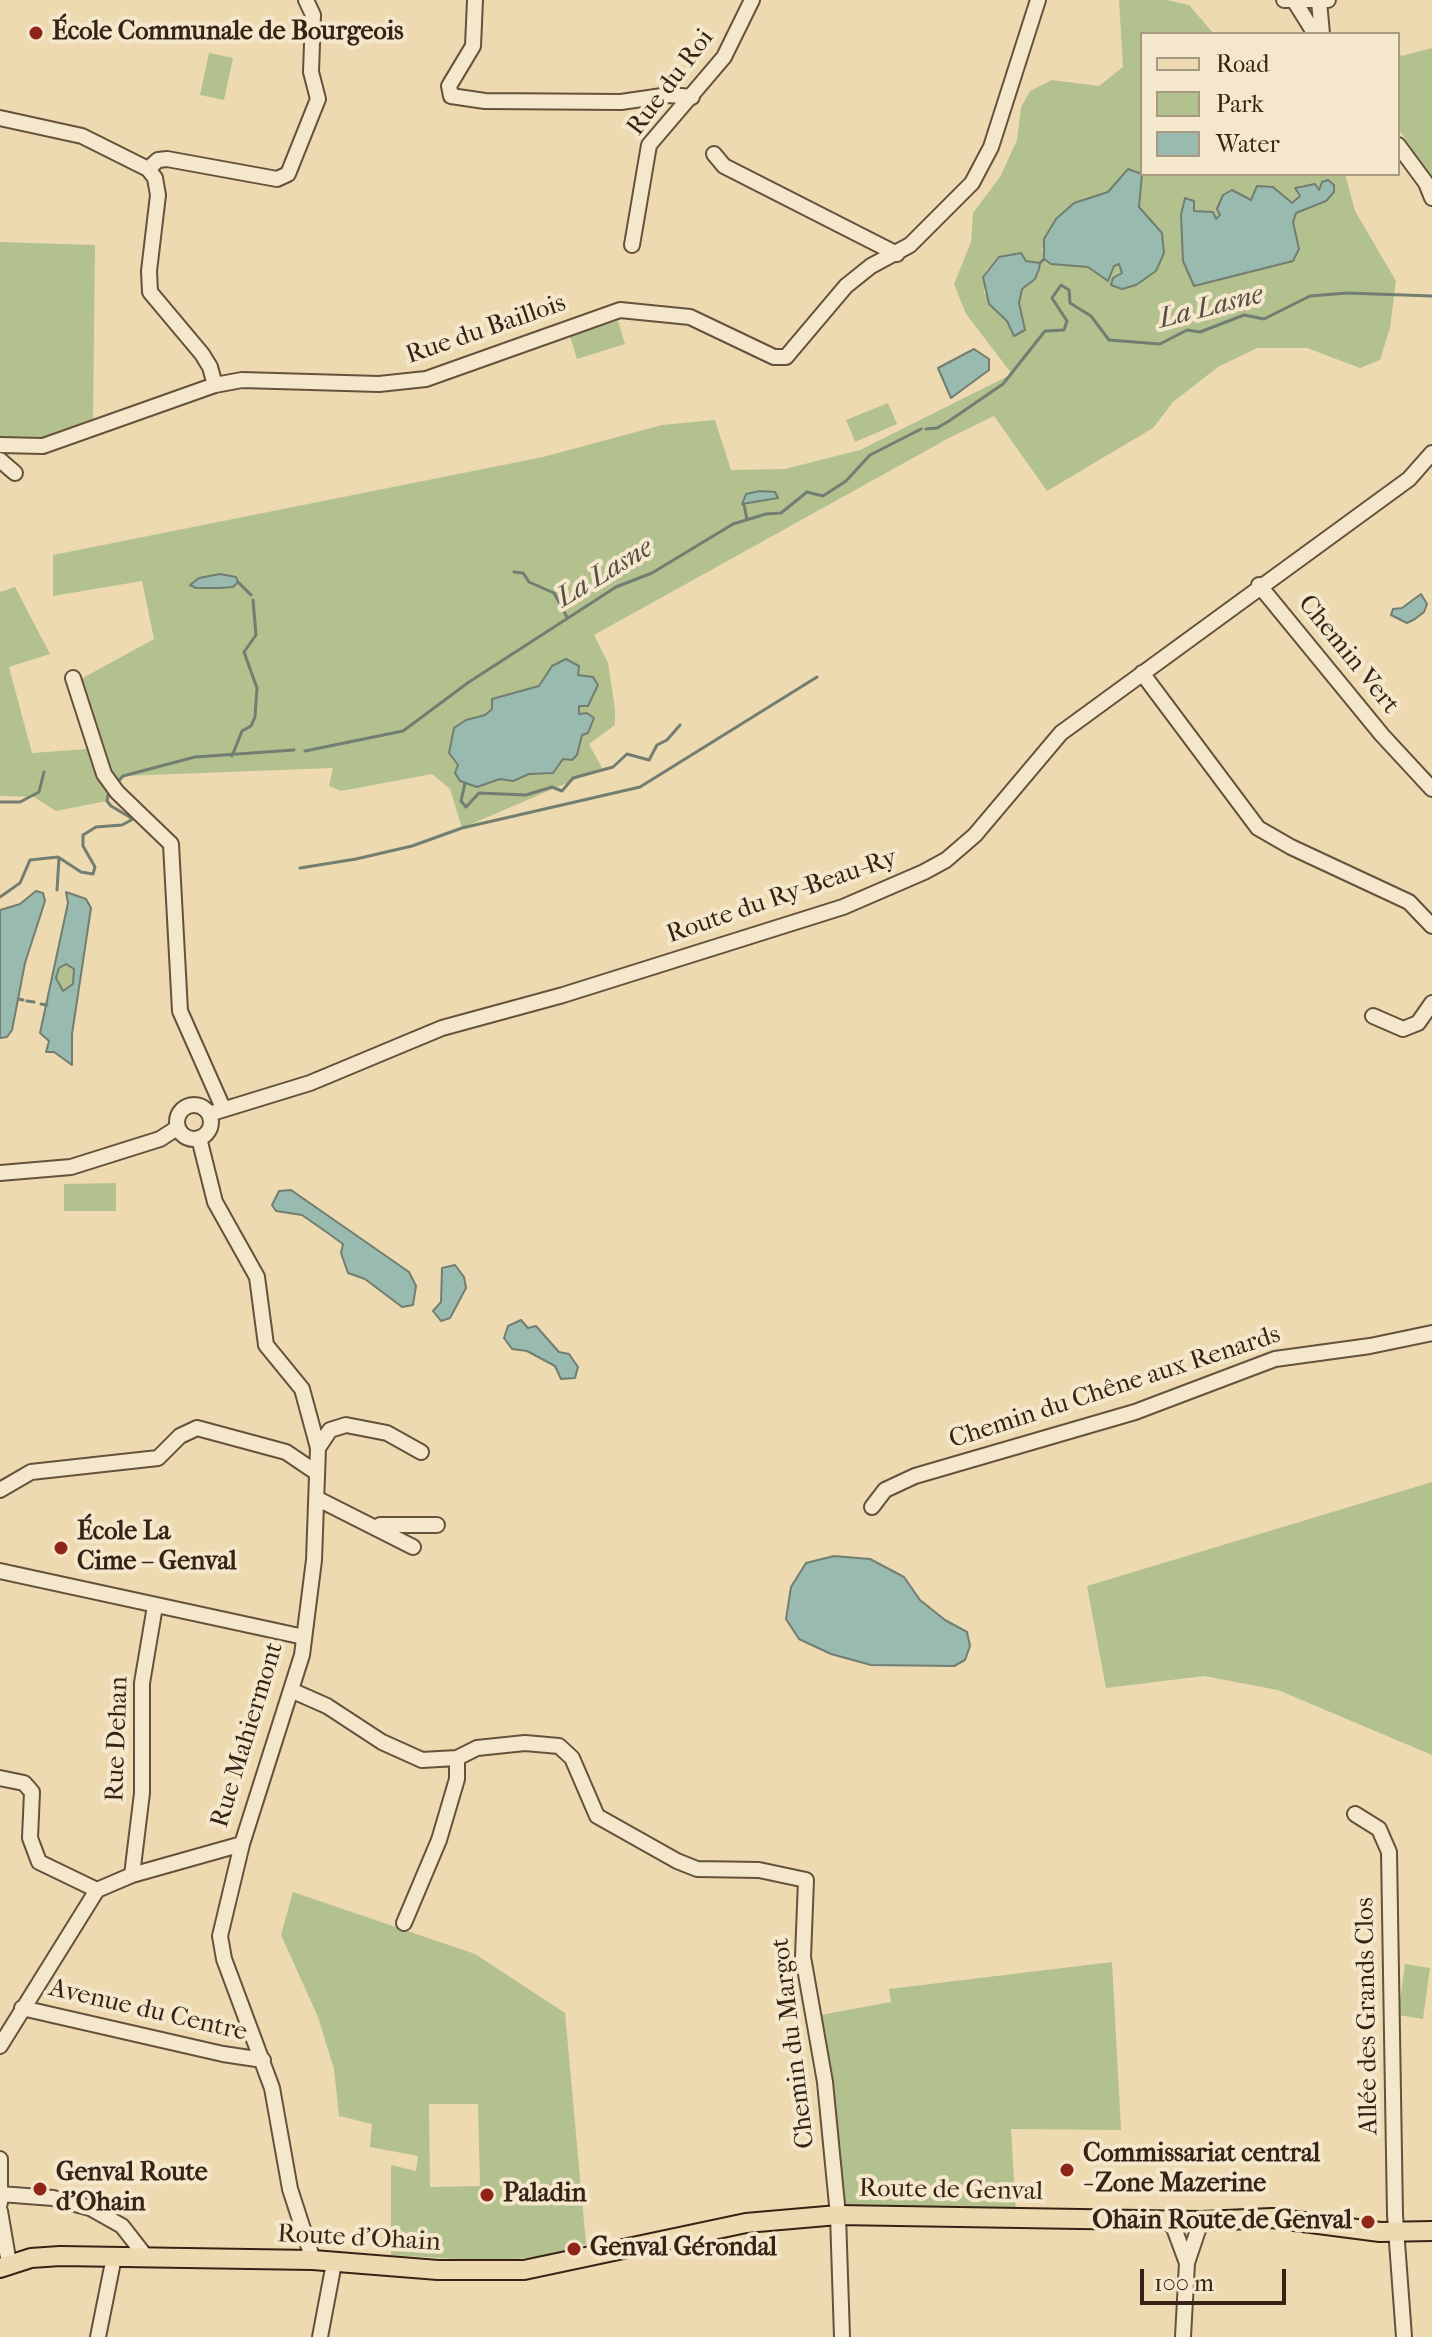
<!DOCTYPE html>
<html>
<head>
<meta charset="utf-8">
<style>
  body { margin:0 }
  #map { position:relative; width:1432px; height:2337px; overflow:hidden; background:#eedab0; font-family:"IM FELL French Canon",serif }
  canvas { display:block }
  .legend { position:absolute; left:1140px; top:32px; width:260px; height:144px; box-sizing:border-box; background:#f4e7cc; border:2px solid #a89983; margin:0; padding:10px 14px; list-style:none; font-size:24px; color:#372315 }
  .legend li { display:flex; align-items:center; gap:16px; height:40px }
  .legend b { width:40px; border:2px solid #a89983 }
  .scale { position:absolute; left:1140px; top:2269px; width:146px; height:36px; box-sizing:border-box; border:4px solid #372315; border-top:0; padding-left:10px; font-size:24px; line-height:28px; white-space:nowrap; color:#372315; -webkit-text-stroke:6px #f4e7cc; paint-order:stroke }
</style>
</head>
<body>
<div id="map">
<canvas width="1432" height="2337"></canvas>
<ul class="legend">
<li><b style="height:10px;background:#eedab0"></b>Road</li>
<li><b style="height:22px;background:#b3c18f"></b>Park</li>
<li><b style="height:22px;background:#99baaf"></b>Water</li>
</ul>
<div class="scale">100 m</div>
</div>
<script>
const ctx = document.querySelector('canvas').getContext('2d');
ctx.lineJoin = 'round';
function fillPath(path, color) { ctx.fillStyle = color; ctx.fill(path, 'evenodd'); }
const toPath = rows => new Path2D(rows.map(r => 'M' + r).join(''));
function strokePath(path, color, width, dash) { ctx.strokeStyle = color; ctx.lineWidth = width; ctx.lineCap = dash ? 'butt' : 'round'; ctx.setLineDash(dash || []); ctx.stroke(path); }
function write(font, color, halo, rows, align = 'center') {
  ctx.font = font + ' "IM FELL French Canon",serif'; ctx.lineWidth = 8; ctx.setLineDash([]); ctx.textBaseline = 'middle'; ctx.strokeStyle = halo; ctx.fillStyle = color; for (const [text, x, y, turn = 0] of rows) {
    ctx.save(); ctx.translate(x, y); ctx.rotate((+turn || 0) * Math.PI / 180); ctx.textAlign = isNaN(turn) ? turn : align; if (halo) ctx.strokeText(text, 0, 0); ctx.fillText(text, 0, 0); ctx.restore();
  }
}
const green = toPath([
  [1119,0,1167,0,1189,5,1214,34,1142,34,1142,174,1128,169,1124,172,1108,192,1095,196,1047,233,1042,250,1067,265,1088,267,1108,281,1114,266,1119,264,1123,270,1119,276,1136,285,1156,271,1164,253,1162,233,1139,207,1142,174,1345,174,1355,211,1396,281,1390,328,1380,360,1360,368,1307,348,1257,348,1218,367,1173,402,1153,428,1047,491,994,416,949,438,594,635,608,663,615,709,615,725,589,744,602,768,462,828,450,789,432,774,341,791,329,786,333,768,123,776,110,790,107,801,56,811,34,797,0,796,0,592,15,587,50,654,9,667,32,753,87,749,70,685,154,639,142,581,53,596,53,555,543,457,662,425,715,420,731,470,785,469,860,450,1012,374,966,314,954,284,971,242,973,213,1000,177,1017,140,1021,107,1030,91,1052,80,1099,86,1123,67],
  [1301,185,1322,188,1326,201,1296,213,1293,222,1299,249,1193,286,1181,216,1183,208,1194,201,1194,212,1212,212,1216,219,1220,214,1217,209,1223,195,1251,200,1256,193,1281,197,1292,203,1299,200,1295,188],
  [1008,254,1023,255,1025,261,1039,269,1035,279,1022,289,1019,303,1024,330,999,315,984,292,986,270],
  [771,491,777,499,743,504,749,493],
  [220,574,236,577,220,588,202,586,199,578],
  [563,660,578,675,598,685,590,702,580,704,531,689,539,686,552,666],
  [1432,48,1432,180,1398,128,1398,49,1401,56],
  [209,53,233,58,224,100,200,95],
  [0,242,95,245,93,423,48,440,0,440],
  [618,321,625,344,577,359,570,336],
  [888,403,897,424,855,442,846,420],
  [66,964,74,969,73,984,63,991,56,978,59,968],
  [116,1183,116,1211,64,1211,64,1184],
  [1432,1482,1432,1755,1278,1690,1204,1676,1106,1688,1087,1586],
  [293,1892,475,1954,565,2013,586,2244,550,2256,490,2261,391,2255,391,2165,416,2171,418,2156,370,2147,372,2124,339,2116,334,2069,318,2017,281,1935],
  [429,2104,478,2104,480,2186,430,2187],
  [1112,1962,1121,2130,1011,2129,1016,2212,837,2212,820,2015,891,2002,889,1989],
  [1405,1964,1430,1968,1423,2019,1398,2015]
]);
const water = toPath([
  [1128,169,1142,174,1139,207,1162,233,1164,253,1156,271,1136,285,1122,289,1111,285,1113,278,1122,273,1119,264,1114,266,1108,281,1088,267,1051,264,1044,259,1044,239,1056,219,1074,203,1108,192,1128,169],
  [1328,180,1334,185,1334,192,1326,201,1296,213,1293,222,1299,249,1293,261,1194,286,1183,261,1181,215,1185,198,1194,201,1194,211,1213,212,1216,219,1220,215,1217,209,1223,195,1232,190,1251,200,1257,186,1273,187,1292,203,1300,196,1295,188,1315,184,1319,190,1322,182,1328,180],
  [1021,253,1026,261,1040,263,1039,269,1035,279,1022,289,1019,303,1025,330,1014,336,1007,321,989,304,983,277,999,257,1021,253],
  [974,349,989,359,989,370,951,398,938,368,974,349],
  [760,491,775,492,778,498,742,504,746,494,760,491],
  [220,574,236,577,238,582,233,587,220,588,196,588,190,585,199,578,220,574],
  [1421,594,1427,604,1424,612,1415,619,1407,623,1391,615,1393,609,1402,608,1421,594],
  [566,659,579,666,578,675,593,677,598,685,588,706,579,706,579,714,587,713,594,718,588,733,582,735,577,755,572,760,563,759,553,773,529,774,513,781,500,779,477,787,460,781,455,773,458,765,449,753,454,728,466,720,485,715,492,709,492,699,539,686,552,666,566,659],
  [36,891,43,893,45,901,25,963,12,1030,7,1037,0,1038,0,910,20,904,36,891],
  [66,892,86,899,91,908,72,1034,72,1065,54,1052,46,1052,49,1041,40,1033,68,903,66,892],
  [66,964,74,969,73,984,63,991,56,978,59,968,66,964],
  [291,1190,409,1272,416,1286,413,1305,402,1307,365,1279,348,1273,341,1253,343,1244,325,1231,302,1215,276,1211,272,1205,279,1191,291,1190],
  [455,1265,464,1277,466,1288,450,1318,441,1321,433,1311,441,1302,442,1268,455,1265],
  [521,1320,528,1328,536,1326,559,1352,569,1354,578,1367,575,1378,561,1379,555,1366,527,1351,512,1349,504,1338,508,1326,521,1320],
  [834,1556,870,1559,904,1577,920,1600,945,1620,967,1632,970,1646,965,1660,954,1666,871,1665,831,1654,799,1639,786,1619,791,1587,806,1563,834,1556]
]);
const stream = toPath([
  [1040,263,1044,259],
  [926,429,937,428,949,421,1003,384,1045,331,1064,330,1067,321,1052,298,1061,285,1069,290,1070,303,1091,316,1109,340,1160,344,1187,330,1200,332,1244,315,1264,319,1310,296,1347,293,1432,296],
  [744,505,747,519],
  [514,572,523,573,529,582,554,593,567,617],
  [238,582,251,595],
  [305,751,403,731,469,682,616,587,652,573,733,524,766,514,781,513,807,492,823,496,846,481,870,455,921,429],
  [232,756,242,731,251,726,255,717,257,688,244,652,256,635,253,600],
  [117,783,123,776,195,757,294,750],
  [465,783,461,801,466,807,479,793,526,795,552,787,562,791,573,778,613,767,627,754,649,760,657,745,667,740,680,725],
  [0,802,20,802,39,792,44,772],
  [300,868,356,859,412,846,462,828,640,787,817,677],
  [57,890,59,858],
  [0,897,20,883,30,860,58,857,81,872,93,874,95,867,83,846,83,835,96,827,122,825,133,819,111,806,107,801,109,790],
  [19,999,23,1000],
  [27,1001,34,1002],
  [41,1004,47,1005]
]);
const minor = toPath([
  [475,0,473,46,449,86,451,96,485,101,621,102,669,95,692,97],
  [1284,0,1328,0],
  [1319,1,1322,34],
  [1295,2,1315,34],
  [0,118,82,136,148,169,155,178,158,195,149,271,150,292,202,354,210,367,215,385],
  [1398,145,1426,183,1432,198],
  [714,154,724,166,897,254],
  [148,169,158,160,167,159,277,179,288,174,318,99,311,72,313,15,306,0],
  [632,245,649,145,724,57,752,0],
  [0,445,43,446,215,385,242,380,379,384,426,379,620,310,690,317,774,357,786,357,846,286,871,266,910,245,972,183,991,147,1038,0],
  [0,460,15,473],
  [1259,585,1382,735,1432,789],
  [1142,673,1258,828,1291,847,1409,902,1432,926],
  [73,678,104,774,117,792,171,844,180,1011,223,1108],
  [1373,1016,1403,1029,1418,1023,1432,1003],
  '177 1122a17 17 0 1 1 34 0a17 17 0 1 1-34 0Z',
  [209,1114,310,1083,442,1028,563,995,843,907,924,872,946,860,975,835,1061,733,1409,479,1432,453],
  [199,1138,215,1202,257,1277,266,1345,302,1389,318,1448,314,1560,302,1655,242,1844,220,1936,224,1959,272,2088,290,2189,313,2260],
  [0,1173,71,1167,160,1139,177,1128],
  [318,1448,330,1430,346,1425,387,1433,421,1452],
  [0,1490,31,1472,158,1458,180,1436,197,1428,286,1452,317,1473],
  [318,1499,413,1547],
  [872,1507,885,1490,915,1476,1135,1412,1275,1359,1370,1346,1432,1333],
  [380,1525,437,1525],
  [0,1571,304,1637],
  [293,1691,327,1706,382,1742,422,1760,457,1758,477,1748,525,1743,559,1746,572,1758,597,1816,677,1861,697,1869,759,1870,806,1880,803,1957,825,2082,838,2215,842,2337],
  [0,1778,24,1783,32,1792,30,1838,39,1862,97,1890],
  [1355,1814,1379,1829,1389,1852,1395,2215,1404,2337],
  [132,1875,142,1793,142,1683,155,1606],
  [404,1923,439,1840,457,1779,457,1758],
  [22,2008,223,2054,263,2060],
  [0,2046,97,1890,132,1875,242,1844],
  [0,2159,0,2203],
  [0,2194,53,2198,90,2208,122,2226,147,2258],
  [0,2211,9,2264],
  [1171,2220,1187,2263],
  [98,2337,114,2257],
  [320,2337,334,2263],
  [1183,2337,1187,2263,1201,2221]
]);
const major = toPath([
  [0,2268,31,2258,60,2256,313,2260,438,2270,524,2270,746,2223,838,2215,1201,2221,1272,2218,1380,2232,1432,2231]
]);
const markers = [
  [36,33,8,"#8f2418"],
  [61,1548,8,"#8f2418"],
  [1067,2170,8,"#8f2418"],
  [40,2189,8,"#8f2418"],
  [487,2195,8,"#8f2418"],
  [1368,2222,8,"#8f2418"],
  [574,2249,8,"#8f2418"]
];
const poiNames = [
  ["École Communale de Bourgeois",52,33],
  ["École La",77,1533],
  ["Cime – Genval",77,1563],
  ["Commissariat central",1083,2155],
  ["- Zone Mazerine",1083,2185],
  ["Genval Route",56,2174],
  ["d'Ohain",56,2204],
  ["Paladin",503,2195],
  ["Ohain Route de Genval",1352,2222,"right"],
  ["Genval Gérondal",590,2249]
];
const streetNames = [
  ["Rue du Roi",671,83,-53],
  ["Rue du Baillois",486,330,-19],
  ["Chemin Vert",1348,655,51],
  ["Route du Ry-Beau-Ry",782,897,-19],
  ["Chemin du Chêne aux Renards",1115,1388,-18],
  ["Rue Mahiermont",248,1735,-73],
  ["Rue Dehan",118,1739,-88],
  ["Avenue du Centre",148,2011,13],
  ["Allée des Grands Clos",1368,2016,-91],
  ["Chemin du Margot",794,2043,-97],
  ["Route de Genval",951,2191,1],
  ["Route d'Ohain",359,2239,3]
];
const waterNames = [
  ["La Lasne",1211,308,-14],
  ["La Lasne",605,574,-31]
];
fillPath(green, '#b3c18f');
fillPath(water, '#99baaf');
strokePath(water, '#727e71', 2);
strokePath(stream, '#727e71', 3);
strokePath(minor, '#65513c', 18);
strokePath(major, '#372315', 22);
strokePath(minor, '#f4e7cc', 14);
strokePath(major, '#eedab0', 18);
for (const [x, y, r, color] of markers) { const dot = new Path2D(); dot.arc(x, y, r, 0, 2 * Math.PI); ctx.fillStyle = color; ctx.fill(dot); strokePath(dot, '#f4e7cc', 3); }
write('bold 26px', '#372315', '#f4e7cc', poiNames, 'left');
write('26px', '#372315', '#f4e7cc', streetNames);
write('italic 28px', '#545043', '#f4e7cc', waterNames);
</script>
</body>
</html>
